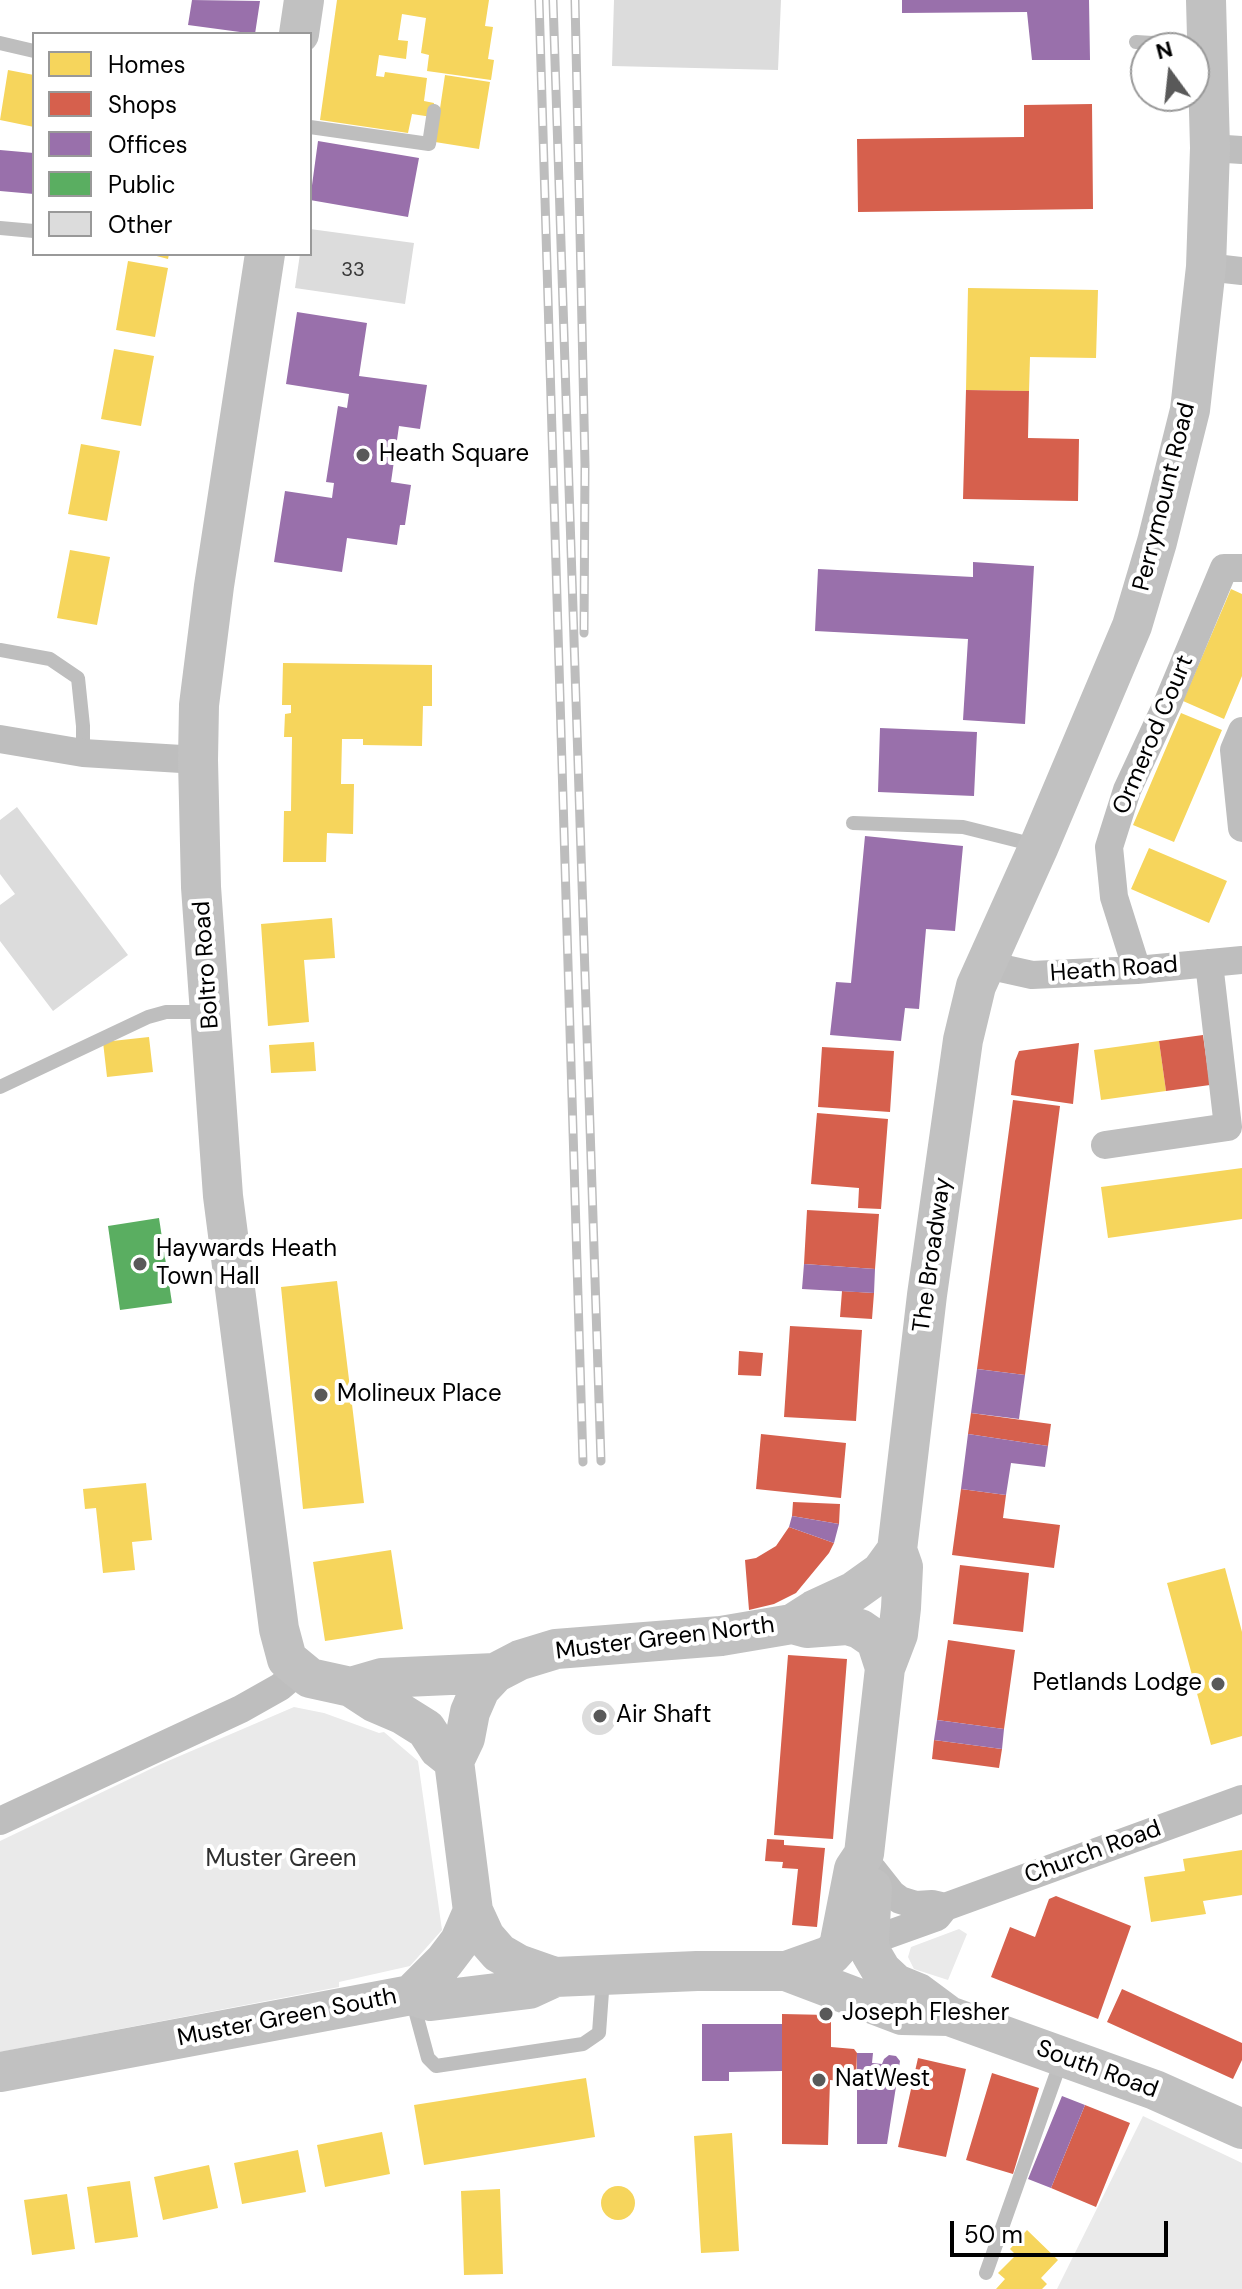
<!DOCTYPE html>
<html>
<head>
<meta charset="utf-8">
<style>
  body { margin:0 }
  #map { position:relative; width:1242px; height:2289px; overflow:hidden; background:#fff; font-family:"DM Sans",sans-serif }
  canvas { display:block }
  .legend { position:absolute; left:32px; top:32px; width:280px; height:224px; box-sizing:border-box; background:#fff; border:2px solid #999; margin:0; padding:10px 14px; list-style:none; font-size:24px; color:#000 }
  .legend li { display:flex; align-items:center; gap:16px; height:40px }
  .legend b { width:40px; border:2px solid #999 }
  .north { position:absolute; left:1130px; top:32px; width:80px; height:80px; box-sizing:border-box; background:#fff; border:2px solid #999; border-radius:50%; rotate:345deg; font-size:22px; font-weight:700; line-height:32px; text-align:center; color:#000 }
  .north::after { content:''; display:block; margin:auto; width:28px; height:36px; background:#595959; clip-path:polygon(50% 0,100% 100%,50% 72%,0 100%) }
  .scale { position:absolute; left:950px; top:2221px; width:218px; height:36px; box-sizing:border-box; border:4px solid #000; border-top:0; padding-left:10px; font-size:24px; line-height:28px; white-space:nowrap; color:#000; -webkit-text-stroke:6px #fff; paint-order:stroke }
</style>
</head>
<body>
<div id="map">
<canvas width="1242" height="2289"></canvas>
<ul class="legend">
<li><b style="height:22px;background:#f6d55c"></b>Homes</li>
<li><b style="height:22px;background:#d6604d"></b>Shops</li>
<li><b style="height:22px;background:#9970ab"></b>Offices</li>
<li><b style="height:22px;background:#5aae61"></b>Public</li>
<li><b style="height:22px;background:#dcdcdc"></b>Other</li>
</ul>
<div class="north">N</div>
<div class="scale">50 m</div>
</div>
<script>
const ctx = document.querySelector('canvas').getContext('2d');
ctx.lineJoin = 'round';
function fillPath(path, color) { ctx.fillStyle = color; ctx.fill(path, 'evenodd'); }
const toPath = rows => new Path2D(rows.map(r => 'M' + r).join(''));
function strokePath(path, color, width, dash) { ctx.strokeStyle = color; ctx.lineWidth = width; ctx.lineCap = dash ? 'butt' : 'round'; ctx.setLineDash(dash || []); ctx.stroke(path); }
function write(font, color, halo, rows, align = 'center') {
  ctx.font = font + ' "DM Sans",sans-serif'; ctx.lineWidth = 8; ctx.setLineDash([]); ctx.textBaseline = 'middle'; ctx.strokeStyle = halo; ctx.fillStyle = color; for (const [text, x, y, turn = 0] of rows) {
    ctx.save(); ctx.translate(x, y); ctx.rotate((+turn || 0) * Math.PI / 180); ctx.textAlign = isNaN(turn) ? turn : align; if (halo) ctx.strokeText(text, 0, 0); ctx.fillText(text, 0, 0); ctx.restore();
  }
}
const green = toPath([
  [294,1707,324,1713,379,1733,384,1732,418,1761,442,1930,410,1966,339,1982,339,1987,0,2052,0,1841,161,1764],
  [959,1929,967,1934,948,1980,914,1969,908,1957,911,1947],
  [1143,2116,1242,2163,1242,2289,1057,2289]
]);
const homes = toPath([
  [337,0,489,0,485,26,493,27,488,59,494,60,491,80,427,71,429,55,421,53,426,18,402,14,398,40,408,41,406,59,379,55,376,76,384,77,385,72,427,78,424,101,434,103,432,117,412,114,408,133,320,120],
  [8,70,34,75,34,127,0,120],
  [445,75,490,82,479,149,435,142],
  [149,254,169,254,168,259],
  [128,261,168,268,155,337,116,330],
  [968,288,1098,290,1096,358,1030,357,1029,391,966,390],
  [114,349,154,356,141,426,101,419],
  [81,444,120,451,107,521,68,514],
  [70,550,110,557,97,625,57,618],
  [1231,589,1242,594,1242,676,1224,719,1183,701],
  [283,663,432,665,432,706,423,706,422,746,363,745,363,739,342,739,341,784,354,784,353,834,327,833,326,862,283,862,284,811,291,811,292,737,284,737,285,714,291,713,291,705,282,705],
  [1181,713,1222,730,1174,842,1133,825],
  [1149,848,1227,881,1209,923,1131,889],
  [332,918,335,958,304,960,309,1022,268,1026,261,924],
  [149,1037,153,1072,107,1077,103,1042],
  [1159,1041,1166,1091,1101,1100,1094,1050],
  [314,1042,316,1071,271,1073,269,1045],
  [1242,1168,1242,1219,1108,1238,1101,1187],
  [337,1281,364,1503,303,1509,281,1287],
  [146,1483,152,1540,132,1542,135,1570,103,1573,96,1508,85,1509,83,1489],
  [391,1550,403,1629,325,1641,313,1562],
  [1225,1568,1242,1632,1242,1736,1211,1745,1167,1583],
  [1242,1850,1242,1895,1203,1901,1206,1914,1151,1922,1144,1877,1185,1871,1183,1859],
  [586,2078,595,2137,424,2165,414,2105],
  [382,2132,390,2174,325,2187,317,2145],
  [732,2133,739,2251,701,2253,694,2136],
  [298,2150,306,2192,242,2204,234,2163],
  [209,2165,218,2208,163,2220,154,2177],
  [130,2181,138,2237,95,2243,87,2187],
  '601 2203a17 17 0 1 1 34 0a17 17 0 1 1-34 0Z',
  [500,2189,503,2274,464,2275,461,2191],
  [67,2194,75,2249,32,2255,24,2200],
  [1027,2230,1058,2260,1041,2278,1047,2284,1042,2289,996,2289,1005,2279,998,2273,1016,2255,1010,2249]
]);
const shops = toPath([
  [1092,104,1093,209,858,212,857,139,1024,137,1024,105],
  [966,390,1029,391,1028,438,1079,439,1078,501,963,499],
  [1203,1035,1210,1085,1166,1091,1159,1041],
  [1079,1043,1073,1104,1011,1095,1015,1061,1019,1051],
  [822,1047,894,1051,890,1112,818,1107],
  [1013,1100,1060,1106,1025,1375,977,1369],
  [817,1113,888,1119,881,1209,858,1208,859,1188,811,1184],
  [807,1210,879,1214,875,1269,804,1264],
  [842,1291,874,1293,872,1319,840,1317],
  [790,1326,862,1330,856,1421,784,1417],
  [739,1351,763,1353,761,1376,738,1375],
  [971,1413,1051,1424,1048,1446,968,1434],
  [761,1434,846,1443,841,1498,756,1489],
  [961,1489,1006,1495,1003,1518,1060,1525,1054,1568,952,1555],
  [793,1502,840,1504,839,1524,792,1516],
  [789,1527,834,1543,829,1553,796,1593,774,1604,749,1610,745,1560,756,1558,776,1546],
  [960,1565,1029,1573,1023,1632,953,1624],
  [948,1640,1015,1650,1004,1729,937,1720],
  [788,1655,847,1659,833,1839,774,1835],
  [934,1740,1002,1749,999,1768,932,1759],
  [767,1839,784,1840,784,1845,825,1848,817,1927,792,1925,798,1869,782,1868,783,1862,765,1861],
  [1056,1896,1131,1926,1098,2019,991,1977,1010,1927,1035,1937,1049,1899],
  [1122,1989,1242,2043,1242,2060,1233,2079,1107,2022],
  [782,2014,829,2015,831,2017,831,2047,854,2049,857,2053,856,2082,830,2080,828,2145,782,2144],
  [918,2058,966,2069,946,2157,898,2147],
  [992,2073,1039,2088,1013,2174,966,2160],
  [1085,2105,1130,2123,1096,2207,1051,2188]
]);
const offices = toPath([
  [192,0,260,1,255,34,188,25],
  [902,0,1089,0,1090,60,1032,60,1027,12,902,13],
  [318,141,419,158,408,217,310,200],
  [0,150,34,153,34,194,0,191],
  [297,312,367,323,359,376,427,385,420,429,399,426,391,482,411,485,405,525,400,525,397,545,347,538,342,572,274,562,285,491,332,498,334,483,326,482,338,406,347,408,349,394,286,384],
  [973,562,1034,566,1025,724,963,720,968,639,815,631,818,569,973,577],
  [880,728,977,732,974,796,878,792],
  [865,836,963,846,955,931,926,929,919,1009,905,1008,901,1041,830,1035,836,982,851,983],
  [804,1264,875,1269,874,1293,802,1289],
  [977,1369,1025,1375,1019,1419,971,1413],
  [968,1434,1048,1446,1045,1467,1011,1463,1006,1495,961,1489],
  [792,1516,839,1524,834,1543,789,1527],
  [937,1720,1004,1729,1002,1749,934,1740],
  [702,2024,782,2024,782,2071,729,2072,729,2081,702,2081],
  [857,2053,873,2053,872,2063,882,2064,884,2059,889,2055,896,2056,900,2061,887,2144,857,2144],
  [1062,2096,1085,2105,1051,2188,1028,2179]
]);
const public = toPath([
  [159,1218,172,1303,120,1310,108,1226]
]);
const building = toPath([
  [614,0,781,0,778,70,612,66],
  [310,229,414,243,405,304,295,288,300,254,310,254],
  [17,807,128,955,53,1011,0,941,0,905,15,894,0,874,0,820],
  '582 1718a17 17 0 1 1 34 0a17 17 0 1 1-34 0Z'
]);
const lane = toPath([
  [1136,42,1203,46],
  [0,43,34,51],
  [310,127,429,144,434,111],
  [0,228,34,231],
  [0,650,50,659,78,678,83,726,83,753],
  [853,823,963,827,1035,845],
  [0,1087,148,1017,166,1012,207,1012],
  [412,1999,428,2058,436,2066,583,2044,599,2033,603,1978],
  [986,2273,1061,2061]
]);
const street = toPath([
  [1210,148,1242,150],
  [1206,267,1242,271],
  [1242,731,1234,750,1242,828],
  [0,739,83,753,198,760],
  [987,965,1032,975,1137,970,1242,960],
  [1137,970,1114,897,1109,847,1127,790,1168,702,1224,568,1242,568],
  [1105,1145,1228,1127,1209,963],
  [0,1821,241,1709,280,1687,299,1671],
  [873,1870,892,1894,900,1900,916,1905,932,1904,945,1907],
  [856,1946,937,1917,945,1907,1242,1799]
]);
const secondary = toPath([
  [299,34,304,0],
  [265,254,214,586,199,705,198,760,201,887,223,1196,279,1629,287,1659,310,1678,351,1687,374,1702,402,1714,426,1729,439,1749,454,1761],
  [796,1625,807,1628,847,1625,860,1629,876,1640,885,1668],
  [495,1673,480,1689,470,1712,465,1738,454,1761,473,1911,485,1937,499,1953,518,1964,555,1977],
  [351,1687,382,1678,495,1673,520,1660,556,1649,721,1636,792,1624,814,1610,853,1592,881,1572,897,1550],
  [872,1888,869,1942,871,1953,881,1970,896,1984,918,1993,949,2016,1155,2090,1242,2129],
  [786,1971,831,1955,839,1946,854,1869,864,1854,885,1668,898,1634,901,1608,903,1567,897,1550,927,1295,963,1040,976,986,1039,846,1132,626,1157,542,1190,410,1206,267,1210,148,1206,0],
  [411,1995,444,1962,460,1941,473,1911],
  [0,2072,411,1995,431,2001,529,1989,555,1977,697,1971,786,1971,902,2015,949,2016]
]);
const rail = toPath([
  [539,0,583,1462],
  [553,0,601,1461],
  [575,0,585,465,584,633]
]);
const markers = [
  [363,455,8,"#595959"],
  [140,1264,8,"#595959"],
  [321,1395,8,"#595959"],
  [1218,1684,8,"#595959"],
  [600,1716,8,"#595959"],
  [826,2014,8,"#595959"],
  [819,2080,8,"#595959"]
];
const numberNames = [
  ["33",353,271]
];
const poiNames = [
  ["Heath Square",379,455],
  ["Haywards Heath",156,1250],
  ["Town Hall",156,1278],
  ["Molineux Place",337,1395],
  ["Petlands Lodge",1202,1684,"right"],
  ["Air Shaft",616,1716],
  ["Joseph Flesher",842,2014],
  ["NatWest",835,2080]
];
const streetNames = [
  ["Perrymount Road",1165,497,-76],
  ["Ormerod Court",1154,735,-67],
  ["Boltro Road",207,965,-94],
  ["Heath Road",1114,970,-4],
  ["The Broadway",933,1255,-82],
  ["Muster Green North",665,1639,-7],
  ["Church Road",1093,1853,-20],
  ["Muster Green South",287,2018,-11],
  ["South Road",1097,2070,20]
];
const parkNames = [
  ["Muster Green",281,1860]
];
fillPath(green, '#eaeaea');
fillPath(homes, '#f6d55c');
fillPath(shops, '#d6604d');
fillPath(offices, '#9970ab');
fillPath(public, '#5aae61');
fillPath(building, '#dcdcdc');
strokePath(lane, '#bebebe', 14);
strokePath(street, '#bebebe', 28);
strokePath(secondary, '#c1c1c1', 40);
strokePath(rail, '#bdbdbd', 9);
strokePath(rail, '#fff', 6, [18]);
for (const [x, y, r, color] of markers) { const dot = new Path2D(); dot.arc(x, y, r, 0, 2 * Math.PI); ctx.fillStyle = color; ctx.fill(dot); strokePath(dot, '#fff', 3); }
write('20px', '#373737', null, numberNames);
write('24px', '#000', '#fff', poiNames, 'left');
write('24px', '#000', '#fff', streetNames);
write('24px', '#2f2f2f', '#fff', parkNames);
</script>
</body>
</html>
